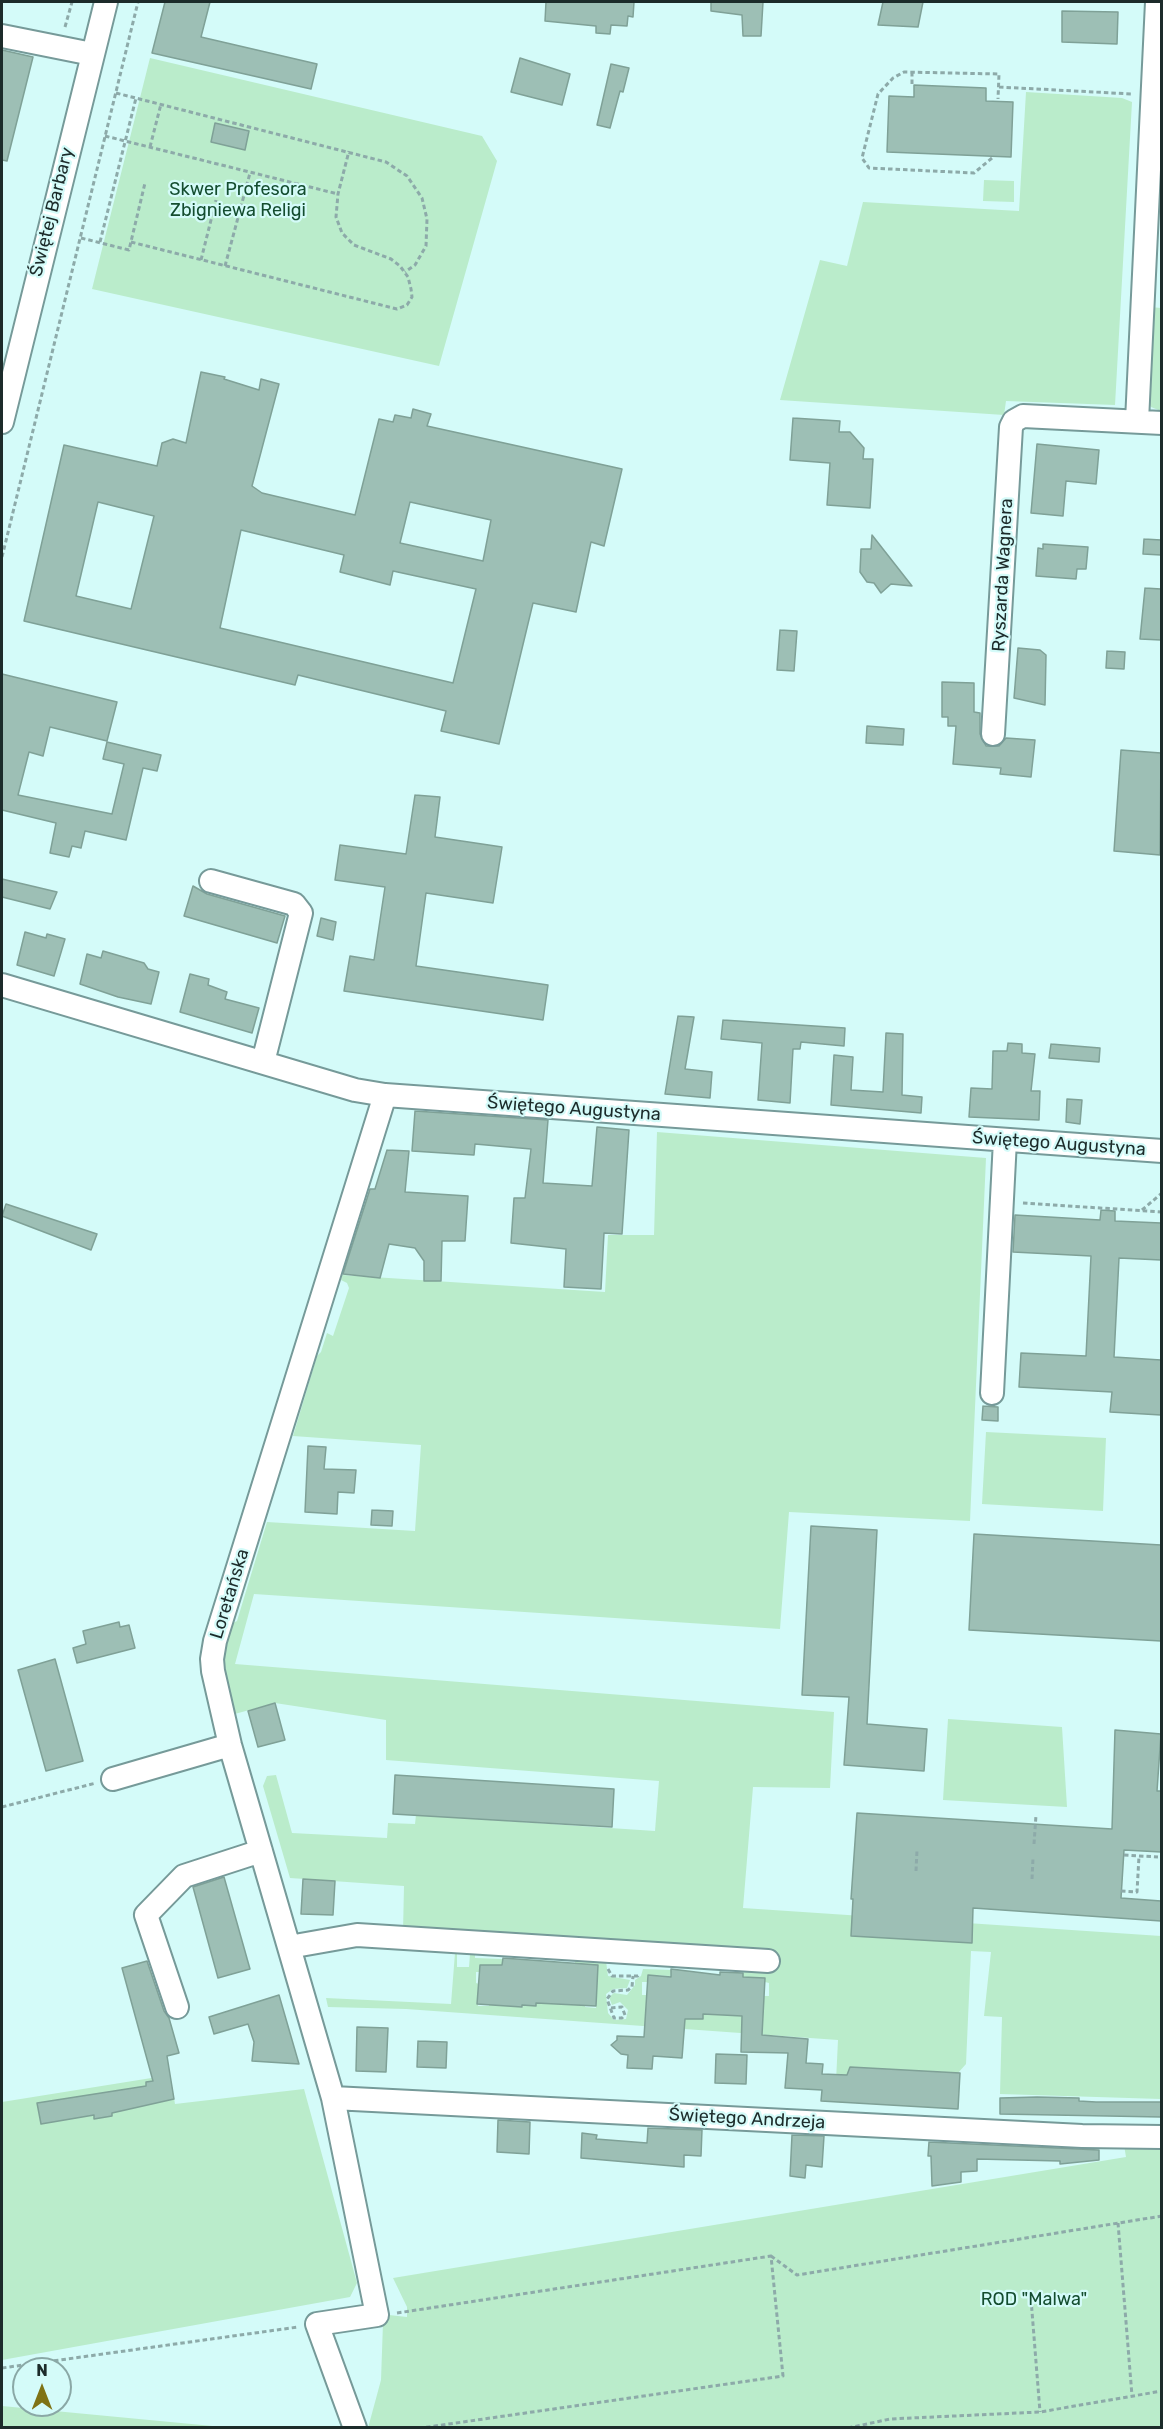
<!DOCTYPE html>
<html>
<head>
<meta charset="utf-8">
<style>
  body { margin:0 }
  #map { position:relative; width:1163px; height:2429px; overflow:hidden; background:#d4fbf9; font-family:Rubik,sans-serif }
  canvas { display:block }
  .frame { position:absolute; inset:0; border:3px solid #1c2b2a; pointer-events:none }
  .north { position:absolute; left:12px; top:2357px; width:60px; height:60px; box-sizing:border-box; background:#d4fbf9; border:2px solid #8aa8a6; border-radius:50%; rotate:0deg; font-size:16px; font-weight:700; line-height:24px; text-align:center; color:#1c2b2a }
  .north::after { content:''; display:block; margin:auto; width:21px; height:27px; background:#7f7315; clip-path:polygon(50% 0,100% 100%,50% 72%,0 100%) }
</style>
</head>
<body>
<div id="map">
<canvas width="1163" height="2429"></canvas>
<div class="frame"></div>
<div class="north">N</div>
</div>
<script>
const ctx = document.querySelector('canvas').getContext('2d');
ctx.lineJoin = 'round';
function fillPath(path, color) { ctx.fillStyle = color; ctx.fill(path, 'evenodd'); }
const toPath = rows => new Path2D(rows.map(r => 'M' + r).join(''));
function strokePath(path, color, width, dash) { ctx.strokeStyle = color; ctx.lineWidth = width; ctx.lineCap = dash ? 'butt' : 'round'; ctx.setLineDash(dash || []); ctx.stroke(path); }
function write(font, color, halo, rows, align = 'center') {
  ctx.font = font + ' Rubik,sans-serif'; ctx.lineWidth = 4.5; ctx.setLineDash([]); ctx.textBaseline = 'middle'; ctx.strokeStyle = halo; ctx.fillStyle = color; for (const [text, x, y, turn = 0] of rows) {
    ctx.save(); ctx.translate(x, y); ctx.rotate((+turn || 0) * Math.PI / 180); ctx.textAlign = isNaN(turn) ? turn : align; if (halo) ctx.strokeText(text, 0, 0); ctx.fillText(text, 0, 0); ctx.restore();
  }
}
const green = toPath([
  [150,58,482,136,497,161,439,366,92,289],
  [1026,92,1122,98,1132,102,1115,405,1006,401,1004,415,780,400,820,260,847,266,863,202,1019,211],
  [984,180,1014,181,1014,202,983,201],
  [1150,307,1161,308,1161,411,1151,407,1148,402],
  [657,1132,986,1158,970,1521,789,1512,780,1629,254,1594,235,1664,834,1712,830,1788,753,1787,743,1908,1161,1936,1161,2099,1000,2094,1002,2017,984,2016,991,1952,971,1951,966,2064,958,2073,848,2086,847,2103,835,2102,838,2040,406,2009,328,2007,326,1998,451,2004,455,1953,457,1953,457,1967,469,1967,470,1954,475,1955,475,1958,502,1959,502,1965,480,1965,480,1972,476,1972,476,1983,479,1984,478,2006,489,2006,489,2002,522,2007,536,1999,585,2002,585,2007,596,2008,598,1965,575,1964,575,1957,606,1961,608,1976,630,1980,627,1988,613,1989,606,1994,608,2013,614,2020,626,2019,628,2010,620,2002,612,2005,609,1997,614,1993,627,1995,635,1985,635,1980,641,1976,643,1969,671,1970,670,1976,648,1975,648,1982,642,1982,642,1995,647,1995,646,2016,703,2018,703,2013,735,2013,735,2016,745,2016,764,1996,769,1996,769,1983,765,1982,765,1978,742,1977,743,1969,403,1932,404,1886,290,1878,263,1786,267,1776,276,1775,292,1833,387,1838,388,1823,415,1824,416,1815,655,1831,659,1781,386,1760,386,1720,275,1703,231,1715,220,1673,229,1625,237,1621,267,1522,415,1531,421,1445,293,1436,317,1356,321,1352,327,1333,333,1336,349,1288,347,1283,341,1280,342,1275,605,1292,608,1235,654,1235],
  [986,1432,1106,1438,1103,1511,982,1504],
  [948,1719,1062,1727,1067,1807,943,1800],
  [170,2075,175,2104,304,2089,357,2283,350,2297,2,2360,2,2102],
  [1124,2145,1160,2145,1161,2150,1161,2427,368,2428,381,2380,383,2323,389,2315,407,2317,407,2307,393,2278,1126,2157],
  [2,2406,223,2427,18,2427,2,2426]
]);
const building = toPath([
  [165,2,210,2,201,37,317,64,311,89,152,53,165,2],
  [546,2,634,2,633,17,628,16,627,26,611,25,610,34,596,33,596,26,545,21,546,2],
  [711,2,763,2,761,36,743,36,742,15,711,11,711,2],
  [883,2,923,2,918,27,878,25,883,2],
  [1062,11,1118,12,1117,44,1062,42,1062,11],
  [2,50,33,57,7,161,2,160,2,50],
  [520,58,570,74,562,105,511,92,520,58],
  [611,64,629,68,623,92,620,91,610,128,597,125,611,64],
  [914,85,986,88,986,101,1013,102,1011,157,887,152,889,96,914,97,914,85],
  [215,123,249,131,245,150,211,142,215,123],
  [201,372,225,377,224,379,259,390,261,379,279,384,252,486,262,493,355,515,379,419,393,422,395,415,411,418,413,409,431,414,427,426,622,469,604,546,591,542,576,612,533,603,499,744,441,731,446,711,298,675,295,685,24,621,64,445,157,466,162,443,173,439,186,443,201,372],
  [98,502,154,516,131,609,76,596,98,502],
  [410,502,491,520,483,561,400,543,410,502],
  [241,530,344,555,340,572,390,585,393,571,476,589,453,683,220,628,241,530],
  [793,418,840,421,839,432,850,432,864,448,863,459,873,459,870,508,827,505,830,463,790,460,793,418],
  [1037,444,1099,450,1096,484,1066,481,1063,516,1031,513,1037,444],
  [872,535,912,586,891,584,881,593,874,583,867,582,860,572,861,549,871,549,872,535],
  [1144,539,1161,540,1161,555,1143,554,1144,539],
  [1043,544,1088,547,1086,569,1077,569,1076,579,1036,576,1038,548,1043,549,1043,544],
  [1145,588,1161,589,1161,640,1140,639,1145,588],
  [780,630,797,631,794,671,777,670,780,630],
  [1018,648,1040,650,1046,655,1045,705,1014,698,1018,648],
  [1107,651,1125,652,1124,669,1106,668,1107,651],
  [2,674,117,702,107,741,50,727,43,756,29,752,18,795,112,814,124,764,103,759,107,742,161,755,157,771,143,768,126,840,85,831,81,848,72,846,69,857,50,853,56,823,2,810,2,674],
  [942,682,974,683,974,712,980,713,980,734,986,746,999,746,1006,738,1035,740,1031,777,1000,774,1001,768,953,764,956,726,948,726,948,717,942,717,942,682],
  [867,726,904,729,903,745,866,743,867,726],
  [1121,750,1161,753,1160,855,1114,851,1121,750],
  [415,795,440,797,435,837,502,847,493,903,426,893,416,966,548,985,543,1020,344,991,350,956,374,960,385,887,335,880,340,845,406,854,415,795],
  [2,879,36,887,57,892,50,909,2,897,2,879],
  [193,886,207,894,285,916,277,943,184,916,193,886],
  [321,918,336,922,333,940,317,936,321,918],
  [25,932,46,938,47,934,65,939,54,976,17,965,25,932],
  [103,951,144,963,148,969,159,972,151,1004,118,997,80,984,87,954,101,958,103,951],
  [190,974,209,979,208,985,227,992,225,999,259,1008,252,1033,180,1012,190,974],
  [678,1016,694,1017,685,1069,712,1072,710,1098,665,1094,678,1016],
  [723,1020,845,1028,844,1046,801,1042,800,1049,793,1049,790,1103,758,1100,762,1043,721,1039,723,1020],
  [886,1033,903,1034,902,1095,922,1097,921,1113,831,1105,834,1055,853,1057,851,1090,883,1092,886,1033],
  [1008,1043,1022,1044,1022,1053,1035,1054,1031,1091,1040,1091,1039,1120,969,1117,971,1088,992,1089,993,1051,1007,1051,1008,1043],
  [1051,1044,1100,1048,1099,1062,1049,1058,1051,1044],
  [1067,1099,1082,1100,1080,1124,1066,1122,1067,1099],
  [415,1111,548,1120,543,1183,592,1186,597,1127,629,1130,622,1234,604,1233,601,1289,564,1287,566,1249,511,1243,514,1198,525,1198,531,1149,475,1144,474,1155,412,1151,415,1111],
  [387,1150,409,1151,405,1192,468,1196,465,1241,442,1241,441,1281,424,1281,424,1261,415,1248,389,1244,380,1278,343,1274,370,1189,375,1189,387,1150],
  [6,1204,97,1234,91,1250,2,1216,6,1204],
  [1101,1210,1115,1211,1115,1221,1161,1223,1161,1260,1119,1258,1114,1357,1161,1360,1161,1415,1110,1412,1112,1392,1019,1387,1021,1353,1086,1356,1091,1256,1013,1252,1015,1215,1100,1220,1101,1210],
  [983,1406,998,1407,998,1421,982,1420,983,1406],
  [308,1446,326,1447,324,1469,356,1470,354,1493,338,1492,337,1514,305,1512,308,1446],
  [372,1510,393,1511,392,1526,371,1525,372,1510],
  [811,1526,877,1530,867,1724,927,1729,924,1771,844,1765,849,1697,802,1695,811,1526],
  [974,1534,1161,1545,1161,1641,969,1630,974,1534],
  [119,1622,120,1627,129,1625,135,1648,77,1663,73,1648,86,1644,83,1631,119,1622],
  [55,1659,83,1761,46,1771,18,1670,55,1659],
  [275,1703,285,1740,258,1747,248,1711,275,1703],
  [1115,1730,1161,1734,1157,1791,1161,1791,1161,1852,1124,1850,1121,1898,1161,1901,1161,1921,973,1908,972,1943,851,1936,853,1899,851,1899,857,1813,1112,1829,1115,1730],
  [395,1775,614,1789,612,1827,393,1814,395,1775],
  [224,1877,250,1969,218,1978,193,1887,224,1877],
  [303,1879,335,1881,333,1915,301,1914,303,1879],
  [503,1958,598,1965,596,2006,536,2003,536,2006,522,2005,522,2007,477,2004,480,1965,502,1965,503,1958],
  [147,1961,164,2011,169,2018,179,2053,167,2056,174,2099,112,2113,112,2116,94,2119,94,2115,41,2124,37,2103,146,2086,146,2082,153,2081,122,1968,147,1961],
  [671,1969,720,1975,720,1972,743,1973,743,1977,765,1978,762,2035,808,2039,806,2063,823,2064,822,2074,847,2075,850,2067,960,2073,958,2109,821,2101,822,2090,785,2088,788,2053,741,2052,742,2016,703,2014,703,2019,685,2019,682,2058,653,2056,652,2069,627,2068,628,2055,621,2054,611,2045,617,2040,617,2036,644,2037,648,1975,671,1977,671,1969],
  [279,1995,299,2064,252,2061,254,2042,248,2024,214,2034,209,2017,279,1995],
  [357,2027,388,2028,386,2072,356,2071,357,2027],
  [418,2041,447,2042,446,2068,417,2067,418,2041],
  [716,2054,747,2055,746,2084,715,2083,716,2054],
  [1037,2097,1079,2098,1079,2101,1096,2102,1161,2102,1161,2117,1000,2114,1000,2098,1037,2097],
  [498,2120,530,2122,529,2154,497,2152,498,2120],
  [648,2128,702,2130,701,2156,684,2155,684,2167,581,2158,582,2133,597,2135,596,2139,647,2143,648,2128],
  [792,2135,824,2136,822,2167,806,2165,805,2178,790,2176,792,2135],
  [929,2142,1099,2150,1099,2160,1060,2164,1060,2161,977,2159,977,2171,961,2172,961,2182,932,2186,931,2156,928,2156,929,2142]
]);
const path = toPath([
  [65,27,72,2],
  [912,84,912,71],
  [999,87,1132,94],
  [116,93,386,162,407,176,422,198,427,219,426,246,415,265,405,272],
  [105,136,338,194],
  [150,147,161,104],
  [992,158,974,173,869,168,862,158,878,94,893,78,904,72,999,74,998,99],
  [81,238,129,250,145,183],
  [100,242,136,98],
  [131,242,397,309,407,305,412,297,411,289,408,277,400,266,391,259,354,245,342,233,336,217,338,194,349,151],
  [201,260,216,200],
  [225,266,250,173],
  [2,557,138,2],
  [1023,1203,1162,1212],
  [1142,1210,1162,1193],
  [2,1807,96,1783],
  [1034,1844,1036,1815],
  [1124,1855,1158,1857],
  [916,1871,917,1850],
  [1032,1879,1033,1858],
  [1121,1891,1137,1892,1139,1856],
  [608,1969,612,1976,638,1976,640,1974],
  [611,2008,622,2007,625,2015,622,2018,614,2018,607,1999,613,1991,628,1990,632,1987,633,1976],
  [1118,2223,1132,2396],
  [771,2256,797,2275,1162,2216],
  [1031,2299,1040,2412],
  [397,2313,771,2256,783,2376,421,2428],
  [2,2368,298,2327],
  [848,2428,890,2419,1040,2412,1162,2391]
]);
const minor = toPath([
  [2,36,92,54],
  [1137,421,1157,2],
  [2,422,106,2],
  [993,734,1011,427,1014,421,1023,416,1162,423],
  [211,881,294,904,301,913,263,1062],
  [2,985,355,1090,385,1095,1162,1151],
  [992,1393,1005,1140],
  [113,1779,230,1745],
  [289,1947,357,1935,768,1961],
  [177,2007,146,1915,184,1876,261,1851],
  [333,2098,1082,2136,1162,2137],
  [355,2428,317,2324,377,2315,333,2098,230,1745,213,1671,212,1659,215,1641,385,1095]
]);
const parkNames = [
  ["Skwer Profesora",238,190],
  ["Zbigniewa Religi",238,211],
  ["ROD \"Malwa\"",1034,2300]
];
const streetNames = [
  ["Świętej Barbary",52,212,-76],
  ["Ryszarda Wagnera",1003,575,-87],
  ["Świętego Augustyna",574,1109,4],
  ["Świętego Augustyna",1059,1144,4],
  ["Loretańska",230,1594,-73],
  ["Świętego Andrzeja",747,2119,3]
];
fillPath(green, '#baeccb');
fillPath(building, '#9dbfb5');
strokePath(building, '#7fa197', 1.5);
strokePath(minor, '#769a99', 26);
strokePath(path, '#8daaa9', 3, [4.5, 3]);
strokePath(minor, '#fff', 22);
write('18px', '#144d2f', '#d4fbf9', parkNames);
write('18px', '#1c2b2a', '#d4fbf9', streetNames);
</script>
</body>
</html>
